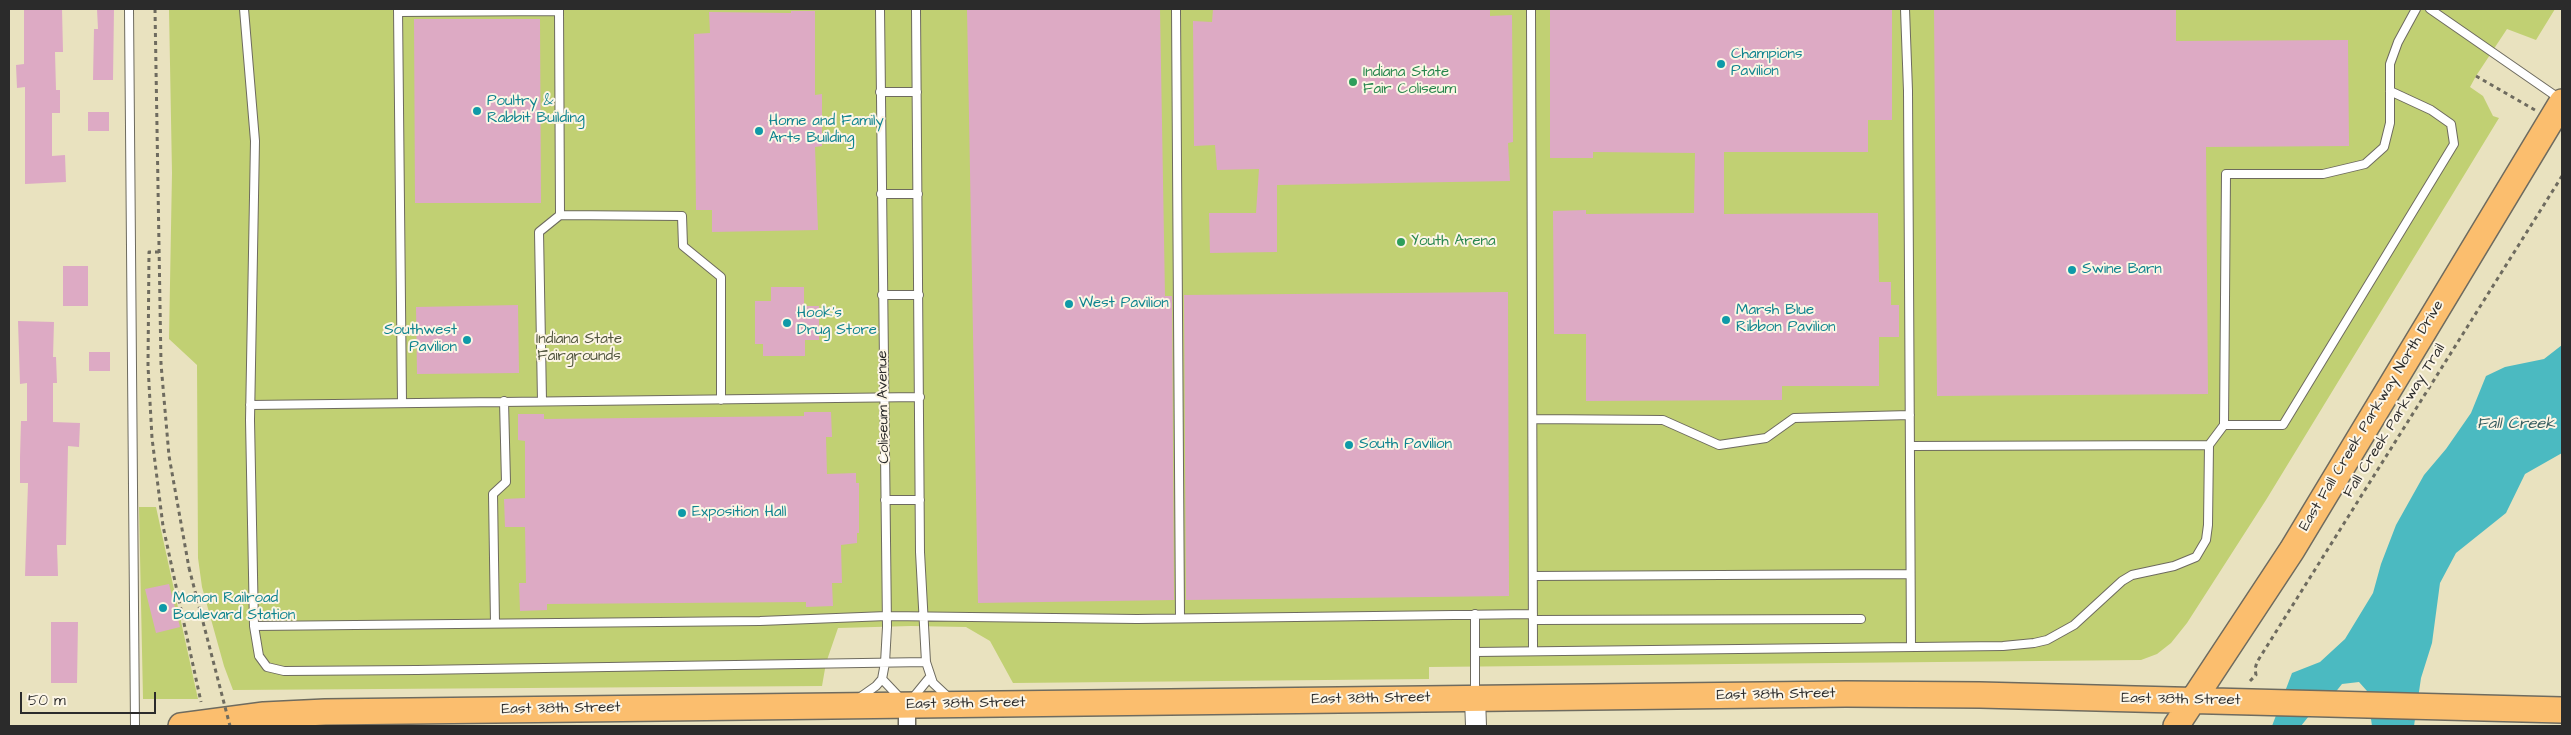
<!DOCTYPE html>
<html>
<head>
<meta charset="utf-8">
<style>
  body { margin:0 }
  #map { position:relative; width:2571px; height:735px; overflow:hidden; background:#e9e2bf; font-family:"Architects Daughter",sans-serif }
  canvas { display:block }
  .frame { position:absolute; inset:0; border:10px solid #2b2b2b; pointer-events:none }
  .scale { position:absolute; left:20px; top:692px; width:136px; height:22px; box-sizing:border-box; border:2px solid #2b2b2b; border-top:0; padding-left:6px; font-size:15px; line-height:18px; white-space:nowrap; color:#2b2b2b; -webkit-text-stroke:4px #fcf5e5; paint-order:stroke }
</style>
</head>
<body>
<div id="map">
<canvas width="2571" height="735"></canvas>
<div class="frame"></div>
<div class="scale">50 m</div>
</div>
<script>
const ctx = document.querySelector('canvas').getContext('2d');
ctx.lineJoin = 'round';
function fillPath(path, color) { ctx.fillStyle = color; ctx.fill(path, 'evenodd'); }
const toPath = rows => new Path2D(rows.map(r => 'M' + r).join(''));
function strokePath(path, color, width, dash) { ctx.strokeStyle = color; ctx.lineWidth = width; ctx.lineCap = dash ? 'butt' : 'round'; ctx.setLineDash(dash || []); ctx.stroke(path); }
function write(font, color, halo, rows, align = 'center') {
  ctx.font = font + ' "Architects Daughter",sans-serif'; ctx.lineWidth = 4; ctx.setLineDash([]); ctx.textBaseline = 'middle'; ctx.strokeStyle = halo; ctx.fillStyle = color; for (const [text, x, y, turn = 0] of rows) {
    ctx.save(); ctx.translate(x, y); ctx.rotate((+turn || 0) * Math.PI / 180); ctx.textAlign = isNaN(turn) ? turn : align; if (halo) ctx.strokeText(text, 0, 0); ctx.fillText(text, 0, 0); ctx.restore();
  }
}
const green = toPath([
  [169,9,2555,9,2536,40,2507,29,2476,76,2470,87,2483,96,2493,116,2499,118,2266,500,2187,623,2171,643,2157,654,2141,660,1429,667,1429,679,1013,683,990,641,966,627,911,626,838,628,826,663,822,686,233,690,224,666,202,587,198,558,197,365,169,339,172,173],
  [139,507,156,507,198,699,143,699]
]);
const water = toPath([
  [2562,345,2562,453,2525,474,2506,513,2456,553,2440,583,2432,643,2421,678,2414,726,2372,726,2367,691,2359,682,2342,684,2330,699,2316,707,2301,726,2272,726,2292,673,2320,662,2345,639,2373,593,2381,564,2396,525,2424,475,2446,449,2471,413,2486,376,2505,367,2544,359]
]);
const building = toPath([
  [24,9,62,9,63,52,55,52,56,90,60,90,60,113,52,113,52,156,65,155,66,182,25,184,25,87,17,88,16,65,24,64],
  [97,9,114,9,113,80,93,80,94,29,98,29],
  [967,9,1160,9,1165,296,1172,296,1174,600,978,603],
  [1213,9,1490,9,1490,16,1512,15,1513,142,1508,143,1510,181,1277,185,1277,252,1210,253,1209,213,1256,213,1259,169,1217,170,1215,145,1194,146,1193,21,1212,22],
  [1550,9,1892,9,1892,120,1868,120,1868,152,1724,152,1724,214,1878,213,1879,282,1891,282,1891,305,1899,305,1899,337,1879,337,1879,386,1782,386,1782,400,1586,401,1586,334,1554,334,1553,211,1586,210,1586,214,1694,213,1695,153,1593,152,1593,158,1550,158],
  [1934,9,2176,9,2176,41,2348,40,2349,146,2206,147,2208,394,1937,396],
  [791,11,815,11,815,95,822,94,822,146,815,147,818,230,712,232,712,210,696,210,694,34,710,33,709,12,791,13],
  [414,19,540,19,541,203,415,203],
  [88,112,109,112,109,131,88,131],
  [63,266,88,266,88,306,63,306],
  [771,287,804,287,804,306,819,306,819,340,805,340,805,356,763,356,763,344,755,344,755,301,771,301],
  [1508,292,1509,596,1186,600,1184,295],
  [518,305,519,373,417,374,416,307],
  [18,321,54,322,53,357,56,357,57,383,53,383,53,422,80,423,79,447,68,446,66,545,57,545,58,576,25,576,28,483,20,483,20,457,21,421,27,421,27,383,20,384],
  [89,352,110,352,110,371,89,371],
  [804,412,831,412,832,437,826,437,827,474,856,473,856,483,859,483,859,533,857,533,857,543,841,545,842,583,832,583,833,606,806,607,806,602,547,604,547,610,520,611,519,583,526,583,525,527,505,527,504,499,525,498,525,441,518,440,518,414,544,414,544,419,804,416],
  [169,584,180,627,156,633,145,589],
  [51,622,78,622,77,683,51,683]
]);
const path = toPath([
  [155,9,161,364,169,456,189,568],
  [2476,76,2535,110],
  [159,252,149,252,148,366,152,438,163,526,201,702],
  [2250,681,2256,675,2255,669,2257,662,2562,176]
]);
const service = toPath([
  [129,9,135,726],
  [244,9,255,141,250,420,254,626,259,656,267,667,284,671,417,670,926,662],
  [398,9,402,402],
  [916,9,920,552,926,662,933,683,949,698],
  [1176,9,1180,618],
  [1531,9,1533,651],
  [1905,9,1908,91,1911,647],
  [2430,9,2560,99],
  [398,12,559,11],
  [880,92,917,92],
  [881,194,918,194],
  [560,215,682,216,683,246,721,277,721,400],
  [882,295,919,295],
  [542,401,539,232,560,215,559,9],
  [250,405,920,397],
  [1533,419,1663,420,1719,445,1766,438,1794,418,1910,415],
  [2224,425,2283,425,2454,144,2451,124,2431,110,2390,91],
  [1910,446,2209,445],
  [885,500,920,500],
  [1533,576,1910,574],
  [1475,614,1475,696],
  [1533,620,1861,619],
  [495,623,493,494,506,482,504,401],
  [254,626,760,621,887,616,1137,619,1533,614],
  [1475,652,2003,646,2034,643,2047,640,2074,625,2122,581,2132,575,2174,566,2196,557,2206,540,2208,525,2209,445,2224,425,2226,174,2323,174,2365,164,2384,147,2390,123,2390,64,2398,42,2416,9],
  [882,679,901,699],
  [859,698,876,686,882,679,885,663,887,627,880,9],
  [912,699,930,677]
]);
const minor = toPath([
  [907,705,907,726]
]);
const tertiary = toPath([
  [1475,698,1476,726]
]);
const primary = toPath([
  [181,726,264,715,325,712,1846,694,1980,695,2562,710],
  [2176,726,2292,550,2562,102]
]);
const pathBridge = toPath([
  [189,568,230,726]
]);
const markers = [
  [1721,64,5,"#0f9aa8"],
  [1353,82,5,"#2e9e5b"],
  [477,111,5,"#0f9aa8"],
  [759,131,5,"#0f9aa8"],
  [1401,242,5,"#2e9e5b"],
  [2072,270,5,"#0f9aa8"],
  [1069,304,5,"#0f9aa8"],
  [1726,320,5,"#0f9aa8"],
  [787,323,5,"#0f9aa8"],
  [467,340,5,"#0f9aa8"],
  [1349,445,5,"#0f9aa8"],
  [682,513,5,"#0f9aa8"],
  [163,608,5,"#0f9aa8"]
];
const cultureNames = [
  ["Champions",1731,55],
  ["Pavilion",1731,72],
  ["Poultry &",487,102],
  ["Rabbit Building",487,119],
  ["Home and Family",769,122],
  ["Arts Building",769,139],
  ["Swine Barn",2082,270],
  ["West Pavilion",1079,304],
  ["Marsh Blue",1736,311],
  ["Ribbon Pavilion",1736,328],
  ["Hook's",797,314],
  ["Drug Store",797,331],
  ["Southwest",457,331,"right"],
  ["Pavilion",457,348,"right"],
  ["South Pavilion",1359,445],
  ["Exposition Hall",692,513],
  ["Monon Railroad",173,599],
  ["Boulevard Station",173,616]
];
const leisureNames = [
  ["Indiana State",1363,73],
  ["Fair Coliseum",1363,90],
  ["Youth Arena",1411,242]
];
const parkNames = [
  ["Indiana State",579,340],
  ["Fairgrounds",579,357]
];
const streetNames = [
  ["Coliseum Avenue",884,407,-91],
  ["East Fall Creek Parkway North Drive",2372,416,-59],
  ["Fall Creek Parkway Trail",2395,421,-58],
  ["East 38th Street",1776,695,-1],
  ["East 38th Street",1371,699,-1],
  ["East 38th Street",2181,700,1],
  ["East 38th Street",966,704,-1],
  ["East 38th Street",561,709,-1]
];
const waterNames = [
  ["Fall Creek",2516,425]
];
fillPath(green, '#c1d073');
fillPath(water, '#4bbac1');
fillPath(building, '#ddaac4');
strokePath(service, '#6e6b5f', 10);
strokePath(minor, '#6e6b5f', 19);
strokePath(tertiary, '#6e6b5f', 22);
strokePath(primary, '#6e6b5f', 28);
strokePath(path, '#6e6b5f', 3, [4, 4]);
strokePath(service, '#fff', 8);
strokePath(minor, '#fff', 16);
strokePath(tertiary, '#fff', 20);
strokePath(primary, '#fbbe6e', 25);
strokePath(pathBridge, '#6e6b5f', 3, [4, 4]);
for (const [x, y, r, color] of markers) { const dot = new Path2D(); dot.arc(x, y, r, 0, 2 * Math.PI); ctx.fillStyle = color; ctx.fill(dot); strokePath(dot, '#fcf5e5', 2); }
write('15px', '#0d838f', '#fcf5e5', cultureNames, 'left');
write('15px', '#27864d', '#fcf5e5', leisureNames, 'left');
write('15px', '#50543d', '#fcf5e5', parkNames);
write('15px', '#2b2b2b', '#fcf5e5', streetNames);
write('italic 16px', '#365d60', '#fcf5e5', waterNames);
</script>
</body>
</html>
